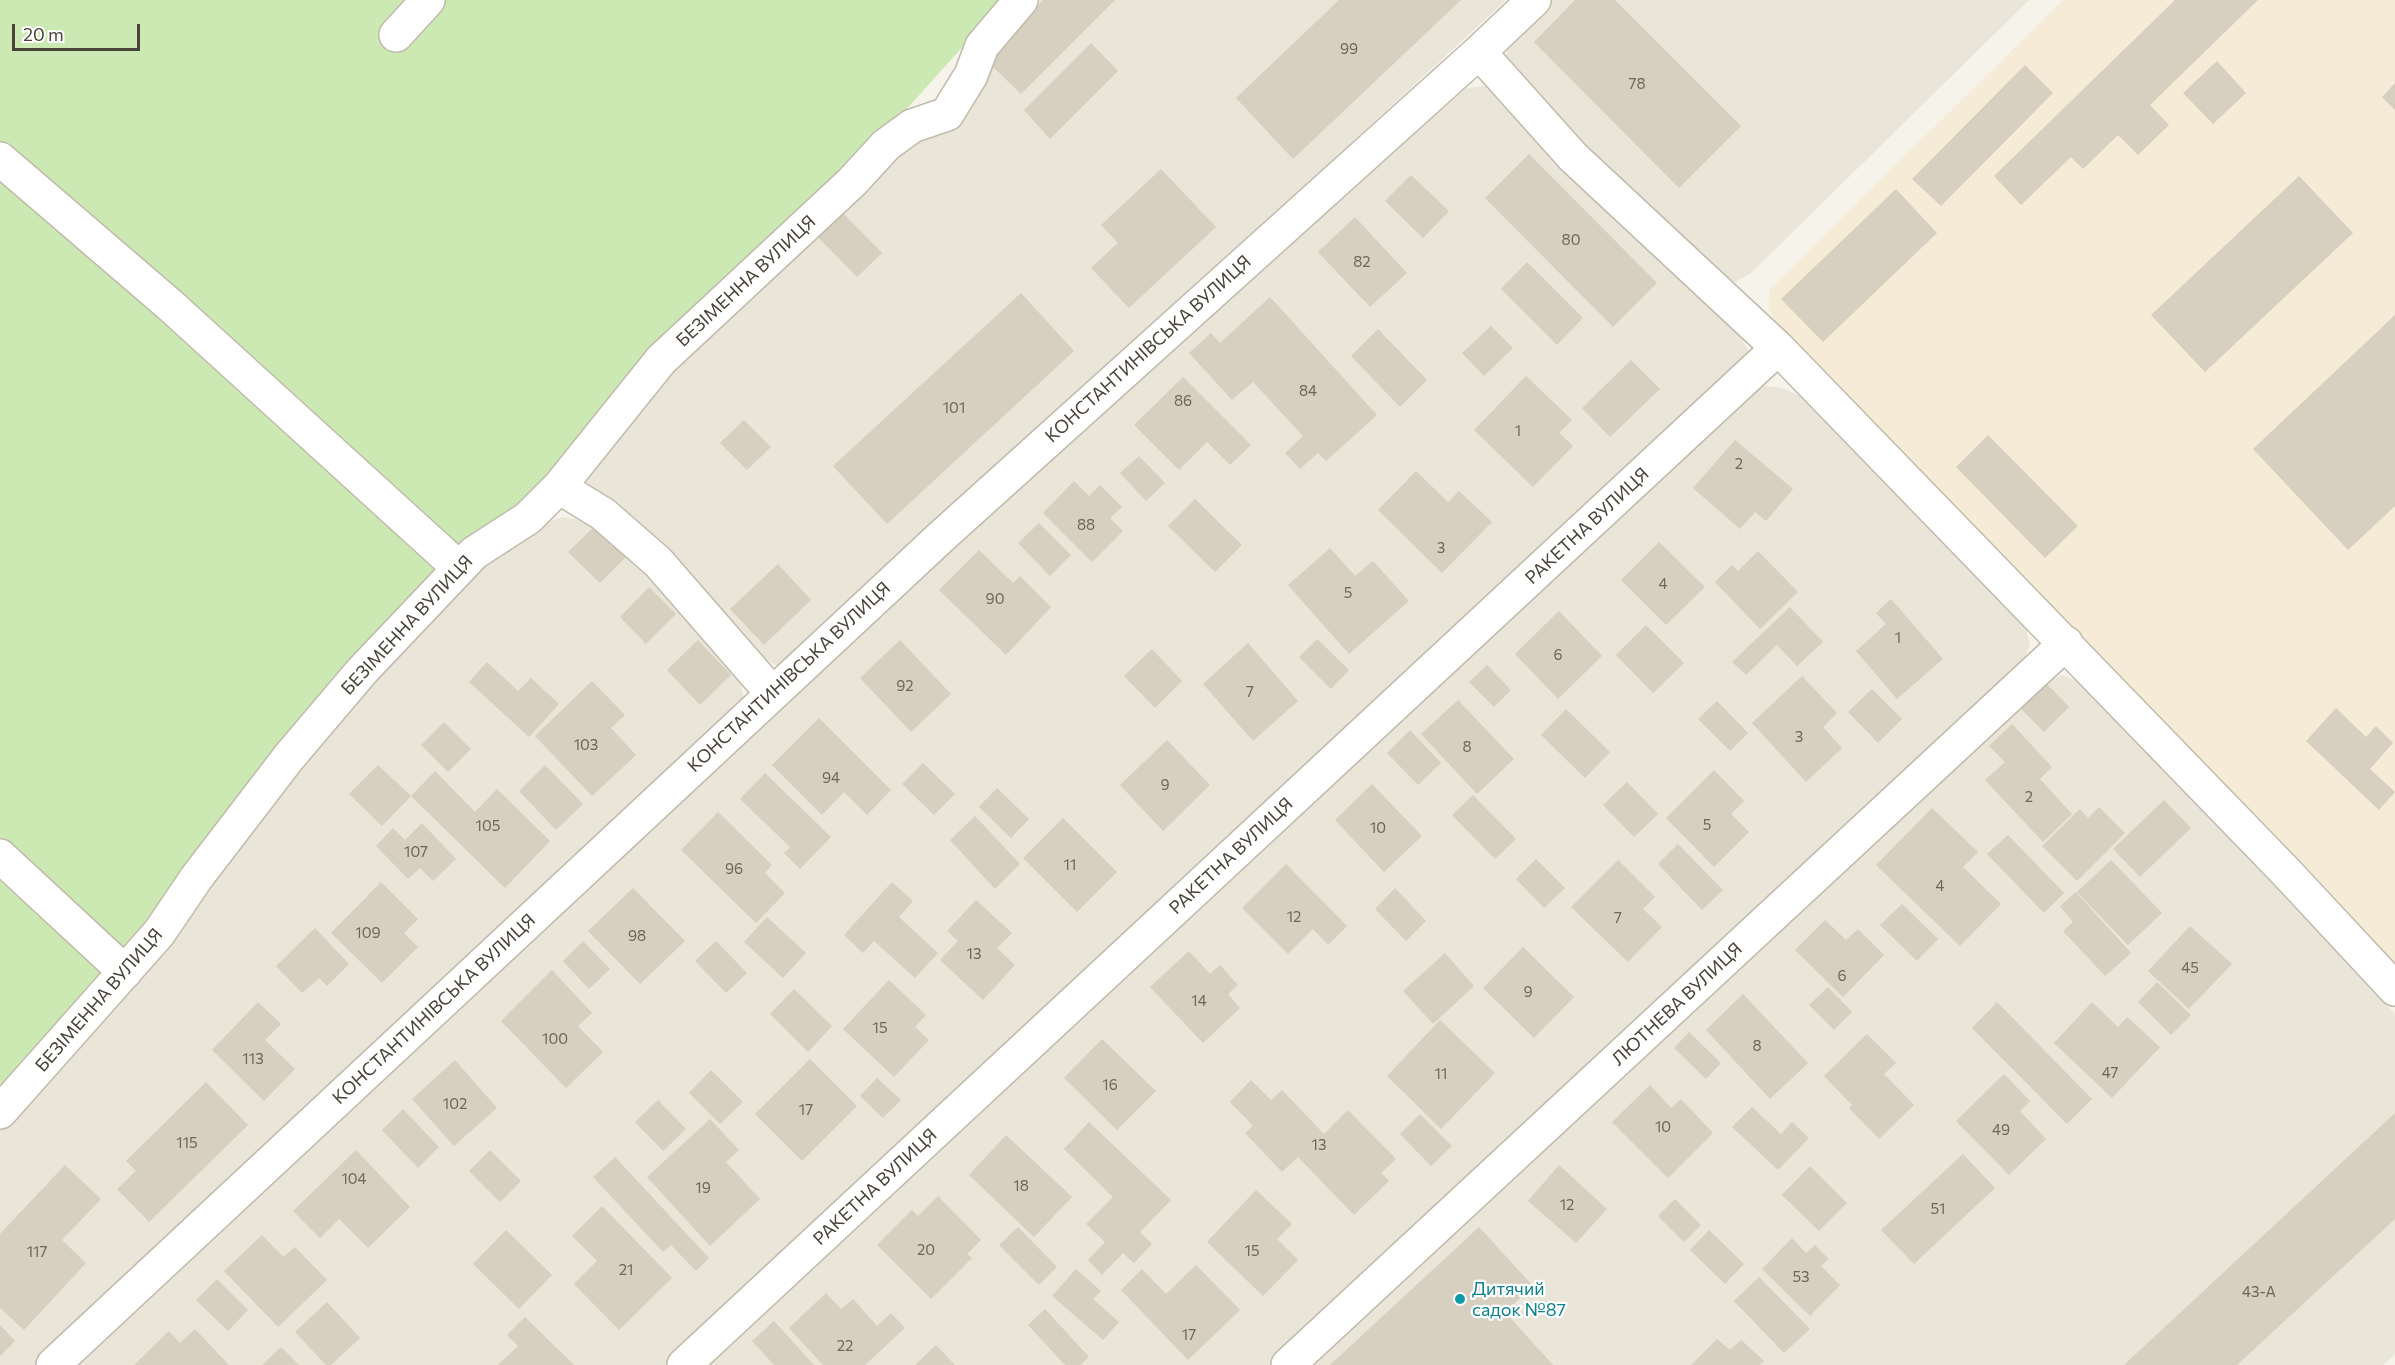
<!DOCTYPE html>
<html>
<head>
<meta charset="utf-8">
<style>
  body { margin:0 }
  #map { position:relative; width:2395px; height:1365px; overflow:hidden; background:#f5f3ea; font-family:Commissioner,sans-serif }
  canvas { display:block }
  .scale { position:absolute; left:12px; top:24px; width:128px; height:27px; box-sizing:border-box; border:3px solid #494438; border-top:0; padding-left:8px; font-size:18px; line-height:21px; white-space:nowrap; color:#494438; -webkit-text-stroke:4px #fff; paint-order:stroke }
</style>
</head>
<body>
<div id="map">
<canvas width="2395" height="1365"></canvas>
<div class="scale">20 m</div>
</div>
<script>
const ctx = document.querySelector('canvas').getContext('2d');
ctx.lineJoin = 'round';
function fillPath(path, color) { ctx.fillStyle = color; ctx.fill(path, 'evenodd'); }
const toPath = rows => new Path2D(rows.map(r => 'M' + r).join(''));
function strokePath(path, color, width, dash) { ctx.strokeStyle = color; ctx.lineWidth = width; ctx.lineCap = dash ? 'butt' : 'round'; ctx.setLineDash(dash || []); ctx.stroke(path); }
function write(font, color, halo, rows, align = 'center') {
  ctx.font = font + ' Commissioner,sans-serif'; ctx.lineWidth = 4.5; ctx.setLineDash([]); ctx.textBaseline = 'middle'; ctx.strokeStyle = halo; ctx.fillStyle = color; for (const [text, x, y, turn = 0] of rows) {
    ctx.save(); ctx.translate(x, y); ctx.rotate((+turn || 0) * Math.PI / 180); ctx.textAlign = isNaN(turn) ? turn : align; if (halo) ctx.strokeText(text, 0, 0); ctx.fillText(text, 0, 0); ctx.restore();
  }
}
const residential = toPath([
  [1032,0,1506,0,795,658,777,666,758,655,586,482,592,463,669,364,858,187],
  [1551,0,2029,0,1750,274,1735,282,1717,276,1579,149,1518,79,1506,55,1509,40],
  [1484,86,1499,95,1741,338,1750,354,672,1365,68,1365,1160,346,1467,88],
  [1755,385,1782,388,1802,397,2026,628,2030,646,2021,666,1271,1365,698,1365],
  [562,517,597,523,650,568,739,674,744,701,40,1365,0,1365,0,1126,205,879,479,560,527,529],
  [2062,675,2084,684,2395,1014,2395,1354,2383,1365,1304,1365,2036,687]
]);
const commercial = toPath([
  [2063,0,2395,0,2395,963,2300,860,1777,324,1768,308,1770,289]
]);
const green = toPath([
  [0,0,1005,0,856,165,654,356,0,1093]
]);
const building = toPath([
  [1043,0,1115,0,1021,94,985,59],
  [1339,0,1461,0,1293,159,1236,98],
  [1575,0,1615,0,1741,126,1679,188,1534,42],
  [2175,0,2258,0,2150,105,2169,125,2138,155,2118,135,2083,169,2071,157,2021,205,1994,176],
  [1091,43,1118,71,1050,139,1024,110],
  [2217,61,2246,93,2213,124,2183,93],
  [2025,65,2053,93,1941,206,1912,179],
  [2395,83,2395,110,2382,97],
  [1529,154,1657,283,1613,327,1485,198],
  [1161,169,1216,227,1129,308,1091,268,1118,243,1101,225],
  [1411,175,1449,211,1423,238,1385,201],
  [2299,176,2353,233,2205,372,2151,315],
  [1896,189,1937,233,1823,342,1781,299],
  [838,208,882,253,857,277,813,232],
  [1355,217,1407,273,1370,307,1318,252],
  [1527,262,1583,318,1557,345,1501,289],
  [1021,293,1074,351,887,524,833,466],
  [1270,297,1377,415,1326,461,1318,453,1300,469,1285,453,1303,436,1253,382,1232,400,1189,353,1211,333,1220,343],
  [2395,315,2395,506,2348,550,2253,449],
  [1491,326,1513,348,1484,376,1462,353],
  [1378,329,1427,380,1400,407,1351,356],
  [1631,360,1660,389,1610,437,1582,408],
  [1526,376,1572,420,1559,433,1573,446,1533,487,1474,430],
  [1183,377,1251,445,1230,465,1207,442,1179,470,1134,425],
  [744,420,771,447,747,470,720,443],
  [1988,435,2078,526,2045,558,1956,467],
  [1735,440,1793,489,1766,521,1755,512,1740,529,1693,488],
  [1139,456,1165,483,1146,501,1120,473],
  [1416,471,1448,502,1459,491,1492,522,1442,573,1378,510],
  [1074,481,1089,496,1100,485,1122,507,1110,518,1123,531,1092,562,1043,513],
  [1195,499,1242,545,1215,572,1168,526],
  [1039,523,1071,555,1050,576,1018,543],
  [596,525,627,556,600,583,568,552],
  [1659,542,1705,587,1666,625,1621,580],
  [1330,548,1355,576,1373,561,1409,601,1349,654,1288,585],
  [979,550,1013,583,1020,576,1051,607,1006,655,939,590],
  [1758,551,1798,592,1760,629,1715,582,1732,565,1738,571],
  [778,564,811,600,764,645,730,609],
  [649,587,676,614,646,644,620,617],
  [1891,599,1943,659,1897,699,1856,651,1886,624,1876,613],
  [1790,607,1823,642,1797,666,1777,645,1746,675,1732,662],
  [1559,611,1602,656,1558,699,1515,654],
  [1646,625,1684,663,1653,693,1616,655],
  [1317,639,1349,670,1331,689,1299,657],
  [698,640,731,675,700,705,667,670],
  [900,640,951,694,911,732,860,678],
  [1248,643,1298,701,1253,741,1203,684],
  [1152,649,1182,681,1155,708,1124,676],
  [487,662,518,691,531,678,559,704,529,737,469,682],
  [1487,665,1511,690,1494,707,1469,682],
  [1802,676,1837,713,1823,727,1842,748,1806,782,1752,723],
  [592,681,625,715,611,728,636,755,592,796,535,736],
  [2047,684,2069,707,2044,732,2021,709],
  [1872,689,1902,719,1878,743,1848,712],
  [1458,700,1514,759,1477,794,1421,734],
  [1717,701,1748,733,1730,751,1698,719],
  [2336,708,2366,737,2376,726,2393,743,2370,769,2395,792,2379,810,2306,741],
  [1566,709,1610,752,1585,778,1541,735],
  [819,718,891,790,867,815,844,792,822,815,772,765],
  [444,722,471,749,448,772,421,745],
  [2012,724,2052,767,2040,779,2072,814,2043,842,1985,780,2005,762,1989,746],
  [1410,730,1441,763,1418,785,1387,753],
  [1167,740,1210,785,1163,831,1120,785],
  [923,763,955,794,934,815,902,784],
  [378,765,411,796,382,826,349,794],
  [545,765,583,804,556,830,519,791],
  [1714,770,1744,801,1731,814,1749,832,1714,867,1666,818],
  [435,771,475,812,497,789,550,841,505,888,411,796],
  [765,773,831,837,800,869,784,853,790,847,740,799],
  [1627,782,1658,814,1634,837,1603,805],
  [1372,784,1422,836,1384,872,1335,820],
  [997,788,1029,819,1011,838,979,807],
  [1473,795,1516,839,1495,859,1452,815],
  [2164,800,2191,828,2140,877,2113,849],
  [2099,807,2125,833,2077,881,2042,846,2080,809,2088,818],
  [1932,808,1978,852,1963,867,2001,904,1960,946,1876,865],
  [718,812,772,865,765,873,785,893,756,923,681,850],
  [975,816,1020,864,995,889,950,840],
  [1063,818,1117,872,1077,912,1023,858],
  [422,823,456,859,433,881,420,868,408,879,376,846,393,828,405,840],
  [2008,835,2064,893,2044,913,1987,854],
  [1678,844,1723,890,1702,910,1658,864],
  [1536,859,1565,888,1544,908,1516,879],
  [1618,860,1655,897,1643,909,1662,927,1628,962,1571,907],
  [2111,860,2162,913,2128,945,2077,892],
  [1286,864,1347,926,1328,945,1313,929,1288,954,1242,908],
  [381,882,418,919,404,933,418,947,382,983,331,933],
  [892,882,913,901,899,917,938,953,915,978,874,941,863,953,844,935],
  [633,888,685,941,640,984,588,931],
  [1395,888,1426,921,1406,941,1375,909],
  [2076,892,2131,953,2105,976,2063,931,2073,922,2060,906],
  [976,900,1012,933,997,948,1015,965,983,1000,940,960,958,941,947,931],
  [1902,904,1938,939,1917,961,1880,925],
  [767,917,806,953,783,978,744,942],
  [1825,920,1846,940,1858,929,1884,955,1843,997,1795,950],
  [2190,926,2232,964,2189,1009,2148,971],
  [315,928,349,964,327,986,319,978,302,993,276,966],
  [583,941,610,969,589,989,563,961],
  [716,941,747,973,726,993,695,961],
  [1523,947,1574,997,1534,1038,1483,988],
  [1189,951,1210,974,1220,965,1238,985,1228,994,1240,1008,1203,1043,1150,987],
  [1445,953,1474,986,1433,1024,1403,991],
  [552,970,592,1013,578,1026,603,1052,566,1088,501,1021],
  [889,980,926,1015,915,1027,929,1040,894,1077,843,1029],
  [2157,982,2191,1015,2171,1035,2138,1002],
  [1828,987,1852,1012,1834,1030,1809,1005],
  [794,989,832,1026,808,1052,770,1014],
  [1743,994,1808,1063,1770,1099,1706,1030],
  [258,1002,281,1024,265,1040,295,1069,264,1101,212,1050],
  [1997,1002,2092,1099,2067,1124,1972,1028],
  [2092,1002,2118,1027,2127,1017,2160,1047,2112,1098,2054,1043],
  [1440,1020,1495,1073,1441,1129,1387,1076],
  [1689,1032,1721,1063,1706,1079,1674,1048],
  [1867,1034,1896,1063,1884,1074,1914,1105,1879,1139,1849,1108,1852,1105,1824,1076],
  [1102,1039,1156,1091,1117,1130,1064,1078],
  [810,1059,857,1106,802,1161,755,1114],
  [455,1060,497,1108,454,1146,412,1099],
  [711,1070,743,1102,720,1124,689,1093],
  [2004,1074,2030,1101,2020,1111,2046,1139,2009,1175,1956,1121],
  [877,1078,901,1100,883,1118,860,1096],
  [1251,1080,1271,1100,1282,1090,1324,1134,1348,1110,1396,1159,1381,1173,1389,1181,1354,1215,1298,1157,1282,1172,1245,1133,1253,1126,1230,1102],
  [206,1082,248,1125,149,1222,117,1189,136,1171,126,1161],
  [1650,1085,1671,1108,1681,1099,1713,1133,1668,1178,1612,1122],
  [658,1100,686,1129,663,1151,635,1122],
  [1752,1107,1781,1134,1792,1122,1809,1138,1778,1170,1732,1127],
  [403,1109,439,1147,418,1168,382,1130],
  [2395,1113,2395,1219,2237,1365,2124,1365],
  [1420,1114,1452,1146,1431,1166,1400,1134],
  [710,1119,739,1150,726,1162,760,1199,710,1246,647,1177],
  [1089,1122,1171,1200,1140,1232,1152,1244,1134,1263,1123,1253,1102,1275,1088,1260,1105,1242,1086,1224,1113,1197,1064,1149],
  [1006,1135,1072,1197,1034,1237,969,1175],
  [356,1150,410,1207,368,1248,339,1219,320,1238,293,1211],
  [490,1150,521,1181,500,1202,469,1171],
  [1963,1154,1995,1188,1914,1264,1881,1230],
  [615,1157,709,1258,696,1271,671,1245,663,1252,593,1177],
  [65,1165,101,1199,62,1240,86,1263,24,1330,0,1308,0,1234],
  [1559,1165,1607,1209,1576,1243,1528,1201],
  [1810,1166,1847,1203,1819,1231,1782,1195],
  [1256,1190,1292,1224,1277,1239,1298,1260,1263,1296,1207,1242],
  [938,1196,981,1240,967,1254,972,1258,931,1299,877,1245,912,1210,918,1216],
  [1675,1199,1701,1225,1684,1242,1658,1216],
  [602,1206,672,1278,619,1330,574,1284,597,1261,572,1236],
  [1018,1227,1057,1267,1039,1285,999,1245],
  [1479,1227,1533,1286,1505,1312,1553,1365,1330,1365],
  [506,1230,552,1275,519,1309,473,1264],
  [1709,1230,1744,1264,1725,1284,1690,1250],
  [262,1235,283,1257,295,1247,327,1280,278,1327,224,1271],
  [1792,1238,1806,1253,1815,1245,1829,1259,1821,1266,1840,1285,1810,1316,1762,1269],
  [1196,1265,1240,1310,1188,1360,1121,1290,1142,1269,1166,1294],
  [1076,1269,1101,1291,1093,1299,1119,1322,1103,1340,1052,1296],
  [1759,1277,1810,1329,1784,1353,1734,1301],
  [217,1279,248,1310,228,1331,196,1300],
  [826,1293,841,1309,853,1299,877,1326,891,1313,905,1328,865,1365,823,1365,789,1328],
  [327,1302,360,1338,331,1365,326,1365,295,1332],
  [1045,1309,1089,1357,1080,1365,1065,1365,1028,1325],
  [525,1317,574,1365,498,1365,518,1346,507,1335],
  [774,1321,814,1365,774,1365,752,1341],
  [0,1325,15,1341,0,1356],
  [195,1329,229,1365,134,1365,169,1331,180,1343],
  [1717,1339,1730,1350,1741,1340,1764,1361,1760,1365,1691,1365],
  [936,1345,955,1365,915,1365],
  [281,1347,299,1365,262,1365]
]);
const minor = toPath([
  [396,35,428,0],
  [1479,52,1573,157,1778,348,2286,872,2395,989],
  [0,159,170,305,459,568],
  [559,487,603,514,658,562,772,693],
  [0,856,125,972],
  [0,1112,159,933,197,877,289,757,362,671,474,553,528,518,559,487,661,360,852,182,886,145,912,126,947,114,971,75,982,46,1021,0],
  [53,1365,942,536,1479,52,1534,0],
  [684,1365,1778,348],
  [1288,1365,2066,643]
]);
const markers = [
  [1460,1299,6,"#0f9aa8"]
];
const numberNames = [
  ["99",1349,49],
  ["78",1637,84],
  ["80",1571,240],
  ["82",1362,262],
  ["84",1308,391],
  ["86",1183,401],
  ["101",954,408],
  ["1",1518,431],
  ["2",1739,464],
  ["88",1086,525],
  ["3",1441,548],
  ["4",1663,584],
  ["5",1348,593],
  ["90",995,599],
  ["1",1898,638],
  ["6",1558,655],
  ["92",905,686],
  ["7",1250,692],
  ["3",1799,737],
  ["103",586,745],
  ["8",1467,747],
  ["94",831,778],
  ["9",1165,785],
  ["2",2029,797],
  ["5",1707,825],
  ["105",488,826],
  ["10",1378,828],
  ["107",416,852],
  ["11",1070,865],
  ["96",734,869],
  ["4",1940,886],
  ["12",1294,917],
  ["7",1618,918],
  ["109",368,933],
  ["98",637,936],
  ["13",974,954],
  ["45",2190,968],
  ["6",1842,976],
  ["9",1528,992],
  ["14",1199,1001],
  ["15",880,1028],
  ["100",555,1039],
  ["8",1757,1046],
  ["113",253,1059],
  ["47",2110,1073],
  ["11",1441,1074],
  ["16",1110,1085],
  ["102",455,1104],
  ["17",806,1110],
  ["10",1663,1127],
  ["49",2001,1130],
  ["115",187,1143],
  ["13",1319,1145],
  ["104",354,1179],
  ["18",1021,1186],
  ["19",703,1188],
  ["12",1567,1205],
  ["51",1938,1209],
  ["20",926,1250],
  ["15",1252,1251],
  ["117",37,1252],
  ["21",626,1270],
  ["53",1801,1277],
  ["43-А",2259,1292],
  ["17",1189,1335],
  ["22",845,1346]
];
const streetNames = [
  ["БЕЗІМЕННА ВУЛИЦЯ",746,281,-43],
  ["КОНСТАНТИНІВСЬКА ВУЛИЦЯ",1148,349,-42],
  ["РАКЕТНА ВУЛИЦЯ",1587,526,-43],
  ["БЕЗІМЕННА ВУЛИЦЯ",407,625,-47],
  ["КОНСТАНТИНІВСЬКА ВУЛИЦЯ",789,677,-43],
  ["РАКЕТНА ВУЛИЦЯ",1231,856,-43],
  ["БЕЗІМЕННА ВУЛИЦЯ",99,1000,-49],
  ["ЛЮТНЕВА ВУЛИЦЯ",1677,1004,-43],
  ["КОНСТАНТИНІВСЬКА ВУЛИЦЯ",434,1009,-43],
  ["РАКЕТНА ВУЛИЦЯ",875,1187,-43]
];
const cultureNames = [
  ["Дитячий",1472,1289],
  ["садок №87",1472,1310]
];
fillPath(residential, '#e9e5d8');
fillPath(commercial, '#f6ebd6');
fillPath(green, '#cce9b3');
fillPath(building, '#d7cfbf');
strokePath(minor, '#c1bbac', 36);
strokePath(minor, '#fff', 33);
for (const [x, y, r, color] of markers) { const dot = new Path2D(); dot.arc(x, y, r, 0, 2 * Math.PI); ctx.fillStyle = color; ctx.fill(dot); strokePath(dot, '#fff', 2); }
write('15px', '#6c675a', null, numberNames);
write('18px', '#494438', '#fff', streetNames);
write('18px', '#0d838f', '#fff', cultureNames, 'left');
</script>
</body>
</html>
